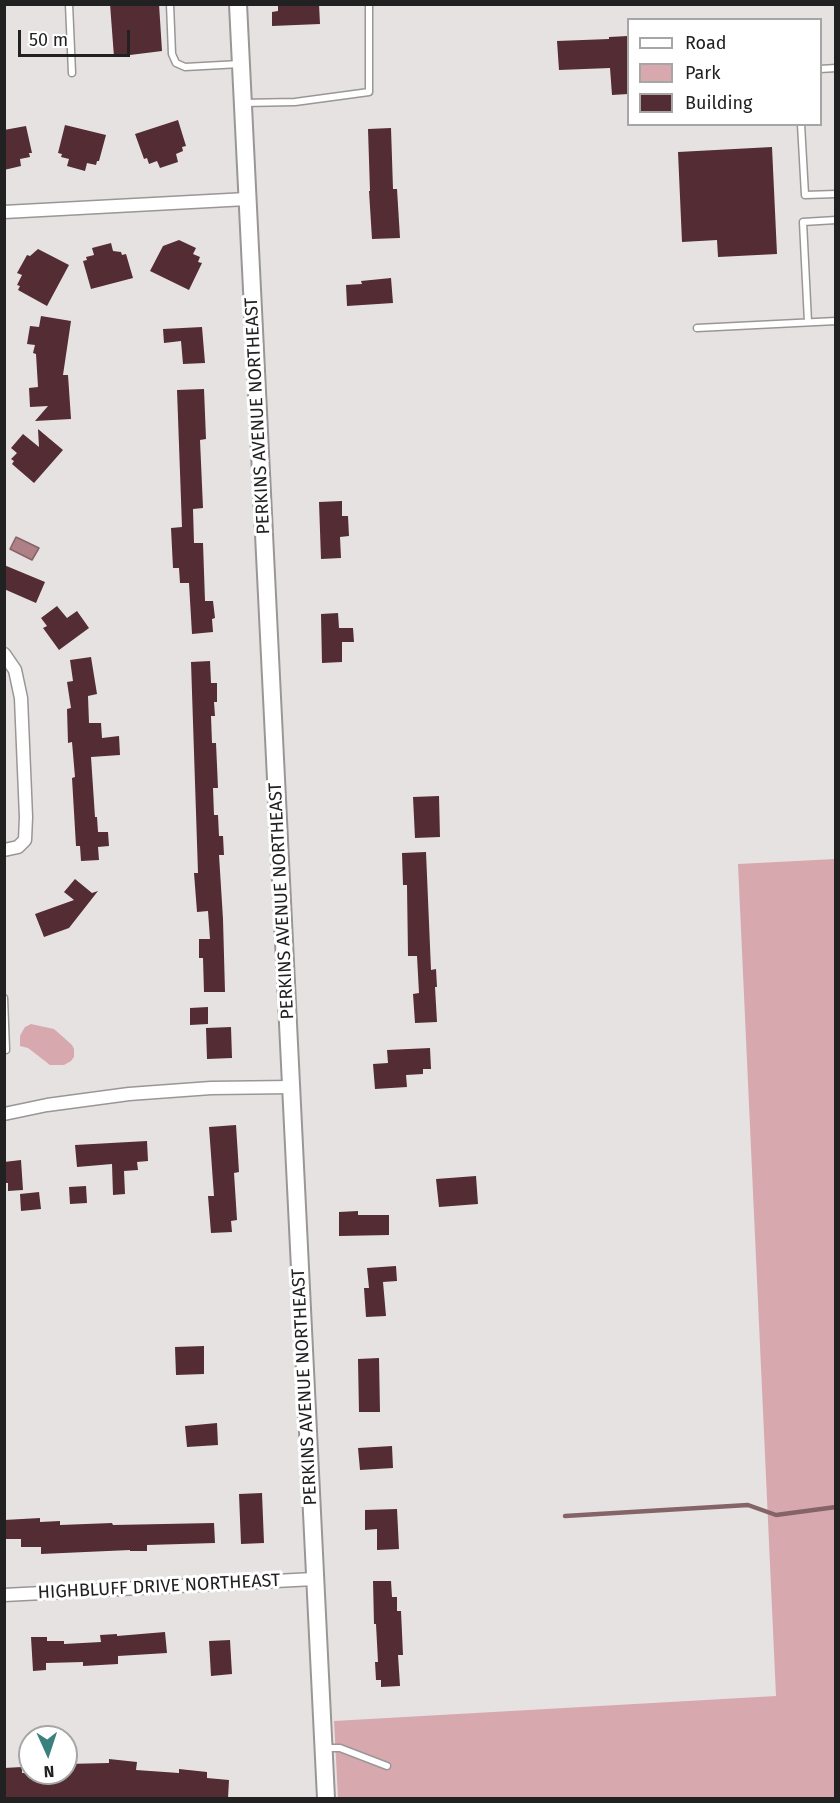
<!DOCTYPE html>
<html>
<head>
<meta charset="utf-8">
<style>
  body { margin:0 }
  #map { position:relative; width:840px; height:1803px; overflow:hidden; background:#e6e2e2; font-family:"Fira Sans",sans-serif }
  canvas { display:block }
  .frame { position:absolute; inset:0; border:6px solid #222121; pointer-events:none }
  .legend { position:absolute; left:627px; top:18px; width:195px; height:108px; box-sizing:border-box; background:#fff; border:2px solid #a7a6a6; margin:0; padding:8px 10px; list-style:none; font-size:18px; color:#222121 }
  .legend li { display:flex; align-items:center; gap:12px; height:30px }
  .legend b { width:30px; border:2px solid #a7a6a6 }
  .north { position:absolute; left:18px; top:1725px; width:60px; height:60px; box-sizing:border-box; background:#fff; border:2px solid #a7a6a6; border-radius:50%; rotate:177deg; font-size:16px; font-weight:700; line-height:24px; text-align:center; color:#222121 }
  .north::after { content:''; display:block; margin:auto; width:21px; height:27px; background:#39817c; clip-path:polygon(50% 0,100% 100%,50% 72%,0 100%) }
  .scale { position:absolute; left:18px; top:30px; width:112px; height:27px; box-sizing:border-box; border:3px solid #222121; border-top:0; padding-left:8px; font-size:18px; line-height:21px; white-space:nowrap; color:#222121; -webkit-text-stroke:4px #fff; paint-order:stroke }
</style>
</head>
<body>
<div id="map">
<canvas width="840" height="1803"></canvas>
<div class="frame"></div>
<ul class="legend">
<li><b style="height:8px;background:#fff"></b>Road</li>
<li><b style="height:16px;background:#d7a9af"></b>Park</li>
<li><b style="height:16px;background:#542c33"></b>Building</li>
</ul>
<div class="north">N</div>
<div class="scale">50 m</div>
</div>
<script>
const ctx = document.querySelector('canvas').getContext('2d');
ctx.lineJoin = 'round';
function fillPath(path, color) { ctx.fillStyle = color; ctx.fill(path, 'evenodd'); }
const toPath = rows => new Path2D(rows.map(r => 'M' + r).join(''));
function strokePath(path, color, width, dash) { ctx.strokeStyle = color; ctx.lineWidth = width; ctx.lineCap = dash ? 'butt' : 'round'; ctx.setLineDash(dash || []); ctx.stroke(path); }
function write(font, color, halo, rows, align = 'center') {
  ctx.font = font + ' "Fira Sans",sans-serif'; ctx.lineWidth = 6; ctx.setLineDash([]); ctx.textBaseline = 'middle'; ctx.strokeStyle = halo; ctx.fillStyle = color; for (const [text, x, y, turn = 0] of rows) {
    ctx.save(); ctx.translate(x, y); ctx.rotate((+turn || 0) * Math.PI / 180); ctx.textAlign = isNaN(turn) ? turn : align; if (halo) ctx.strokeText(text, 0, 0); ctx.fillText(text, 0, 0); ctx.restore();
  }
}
const green = toPath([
  [835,859,835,1798,338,1798,334,1721,776,1696,738,864],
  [31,1024,54,1029,62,1036,72,1045,74,1049,74,1057,71,1061,64,1065,50,1065,28,1048,20,1046,20,1036,22,1032,25,1027]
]);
const water = toPath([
  [16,537,39,548,32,560,10,549,16,537]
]);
const stream = toPath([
  [565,1516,748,1505,776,1515,836,1507]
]);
const building = toPath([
  [110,4,159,4,162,51,114,57],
  [278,4,319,4,320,24,272,26,272,12,278,11],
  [628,36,628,94,612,95,610,68,559,70,557,41,609,39,609,37],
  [178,120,186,146,182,147,183,151,176,154,178,162,160,168,157,161,149,164,147,158,144,159,135,134],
  [65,125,106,135,99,161,97,161,96,165,87,163,85,171,67,166,69,159,61,157,62,154,58,153],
  [26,126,32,153,29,153,30,157,20,159,21,166,4,170,4,130],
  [391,128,393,189,397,189,400,238,372,239,369,191,370,191,368,129],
  [772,147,777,254,718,257,717,240,682,242,678,152],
  [179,240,196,248,193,254,200,257,198,262,202,263,189,290,150,271,163,246],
  [111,243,113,251,121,252,122,255,126,254,133,278,91,289,83,261,87,260,86,257,94,255,92,248],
  [38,249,69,265,47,306,18,290,20,286,17,285,22,275,17,273,27,255,30,256],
  [391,278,393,303,347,306,346,285,362,284,361,281],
  [41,316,71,321,63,375,68,375,71,419,35,421,48,406,30,407,29,388,38,387,36,354,33,353,35,345,27,344,30,326,39,327],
  [202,327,205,363,183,364,181,341,164,343,163,329],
  [204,389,206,439,200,440,203,508,193,509,194,543,203,543,205,601,213,601,215,618,212,619,213,632,192,634,189,583,180,583,179,568,173,568,171,528,182,527,177,390],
  [38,429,63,450,34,483,12,464,14,461,11,459,17,453,11,448,23,434,39,447],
  [342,501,342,516,348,516,349,536,340,537,341,558,321,559,319,502],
  [4,565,45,582,36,603,4,589],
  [57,606,67,618,77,611,89,628,59,650,43,628,47,626,41,618],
  [338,613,339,628,353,628,354,642,342,642,342,662,322,663,321,614],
  [91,657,97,694,88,696,89,723,101,723,102,738,119,736,120,755,91,757,95,817,97,817,98,832,108,832,109,846,98,847,99,860,81,861,80,846,76,846,72,778,75,777,72,742,68,743,67,709,71,708,67,682,73,681,70,660],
  [210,661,211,683,217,683,217,702,214,702,215,716,211,716,212,743,216,743,218,788,213,788,214,815,218,815,219,836,223,836,224,855,219,855,223,919,225,992,204,992,203,958,199,958,199,939,210,939,208,911,197,912,194,873,198,873,191,662],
  [439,796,440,837,415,838,413,797],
  [426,852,431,970,436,969,437,987,435,987,437,1022,415,1023,413,994,419,993,417,956,408,956,407,885,403,885,402,853],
  [75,879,92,893,98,891,69,928,44,937,35,914,74,900,64,892],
  [208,1007,208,1024,190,1025,190,1008],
  [231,1027,232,1058,207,1059,206,1028],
  [430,1048,431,1069,423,1069,423,1074,406,1075,407,1087,375,1089,373,1064,388,1063,387,1050],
  [236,1125,239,1172,234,1173,237,1220,231,1221,232,1232,211,1233,208,1196,214,1196,209,1127],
  [147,1141,148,1161,137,1162,138,1170,124,1171,125,1194,113,1195,112,1164,77,1167,75,1145],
  [21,1160,23,1190,8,1191,8,1183,4,1183,4,1162],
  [476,1176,478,1204,439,1207,436,1179],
  [86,1186,87,1203,70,1204,69,1187],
  [39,1192,41,1209,21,1211,20,1194],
  [358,1211,358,1215,389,1215,389,1235,339,1236,339,1212],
  [396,1266,397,1281,383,1282,386,1316,366,1317,364,1288,369,1288,367,1268],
  [204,1346,204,1374,176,1375,175,1347],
  [379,1358,380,1412,359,1412,358,1359],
  [217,1423,218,1445,187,1447,185,1426],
  [392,1446,393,1468,360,1470,358,1448],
  [262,1493,264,1543,241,1544,239,1494],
  [397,1509,399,1549,377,1550,377,1529,365,1530,365,1510],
  [40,1518,40,1522,60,1521,60,1525,112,1523,113,1525,214,1523,215,1543,147,1545,147,1551,130,1551,130,1550,41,1554,41,1547,21,1547,21,1539,4,1539,4,1520],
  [373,1581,391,1581,392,1597,397,1597,397,1611,401,1611,403,1655,398,1655,400,1686,381,1687,381,1680,376,1680,375,1662,378,1662,376,1624,374,1624],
  [165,1632,167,1653,118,1656,118,1664,83,1666,83,1662,46,1663,46,1670,33,1671,31,1637,47,1637,47,1641,64,1641,64,1644,101,1642,100,1635,117,1634,117,1636],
  [230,1640,232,1674,211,1676,209,1641],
  [109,1759,137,1762,136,1770,179,1773,179,1769,207,1772,207,1778,229,1780,228,1798,4,1798,4,1768,22,1767,22,1773,66,1773,66,1764,109,1763]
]);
const service = toPath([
  [69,4,72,73],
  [170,4,172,54,176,63,185,67,240,64],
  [820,69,836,68],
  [243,103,295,102,369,92,369,4],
  [801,124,805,195,836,194],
  [808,322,803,222,836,220],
  [697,328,836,321],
  [4,998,6,1050,4,1050],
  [325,1748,340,1748,387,1766]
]);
const minor = toPath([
  [4,212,247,199],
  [4,654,15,670,21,698,26,817,25,840,18,847,4,850],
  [4,1114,47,1105,129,1094,211,1088,292,1087],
  [4,1595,314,1579]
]);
const tertiary = toPath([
  [238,4,326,1798]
]);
const streetNames = [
  ["PERKINS AVENUE NORTHEAST",258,416,-93],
  ["PERKINS AVENUE NORTHEAST",282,901,-93],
  ["PERKINS AVENUE NORTHEAST",305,1387,-93],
  ["HIGHBLUFF DRIVE NORTHEAST",159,1587,-3]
];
fillPath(green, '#d7a9af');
fillPath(water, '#b08087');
strokePath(water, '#856468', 1.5);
strokePath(stream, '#856468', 4.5);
fillPath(building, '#542c33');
strokePath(service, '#9a9696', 9);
strokePath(minor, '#9a9696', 15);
strokePath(tertiary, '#9a9696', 20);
strokePath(service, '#fff', 6);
strokePath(minor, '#fff', 12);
strokePath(tertiary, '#fff', 16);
write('18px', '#222121', '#fff', streetNames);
</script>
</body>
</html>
